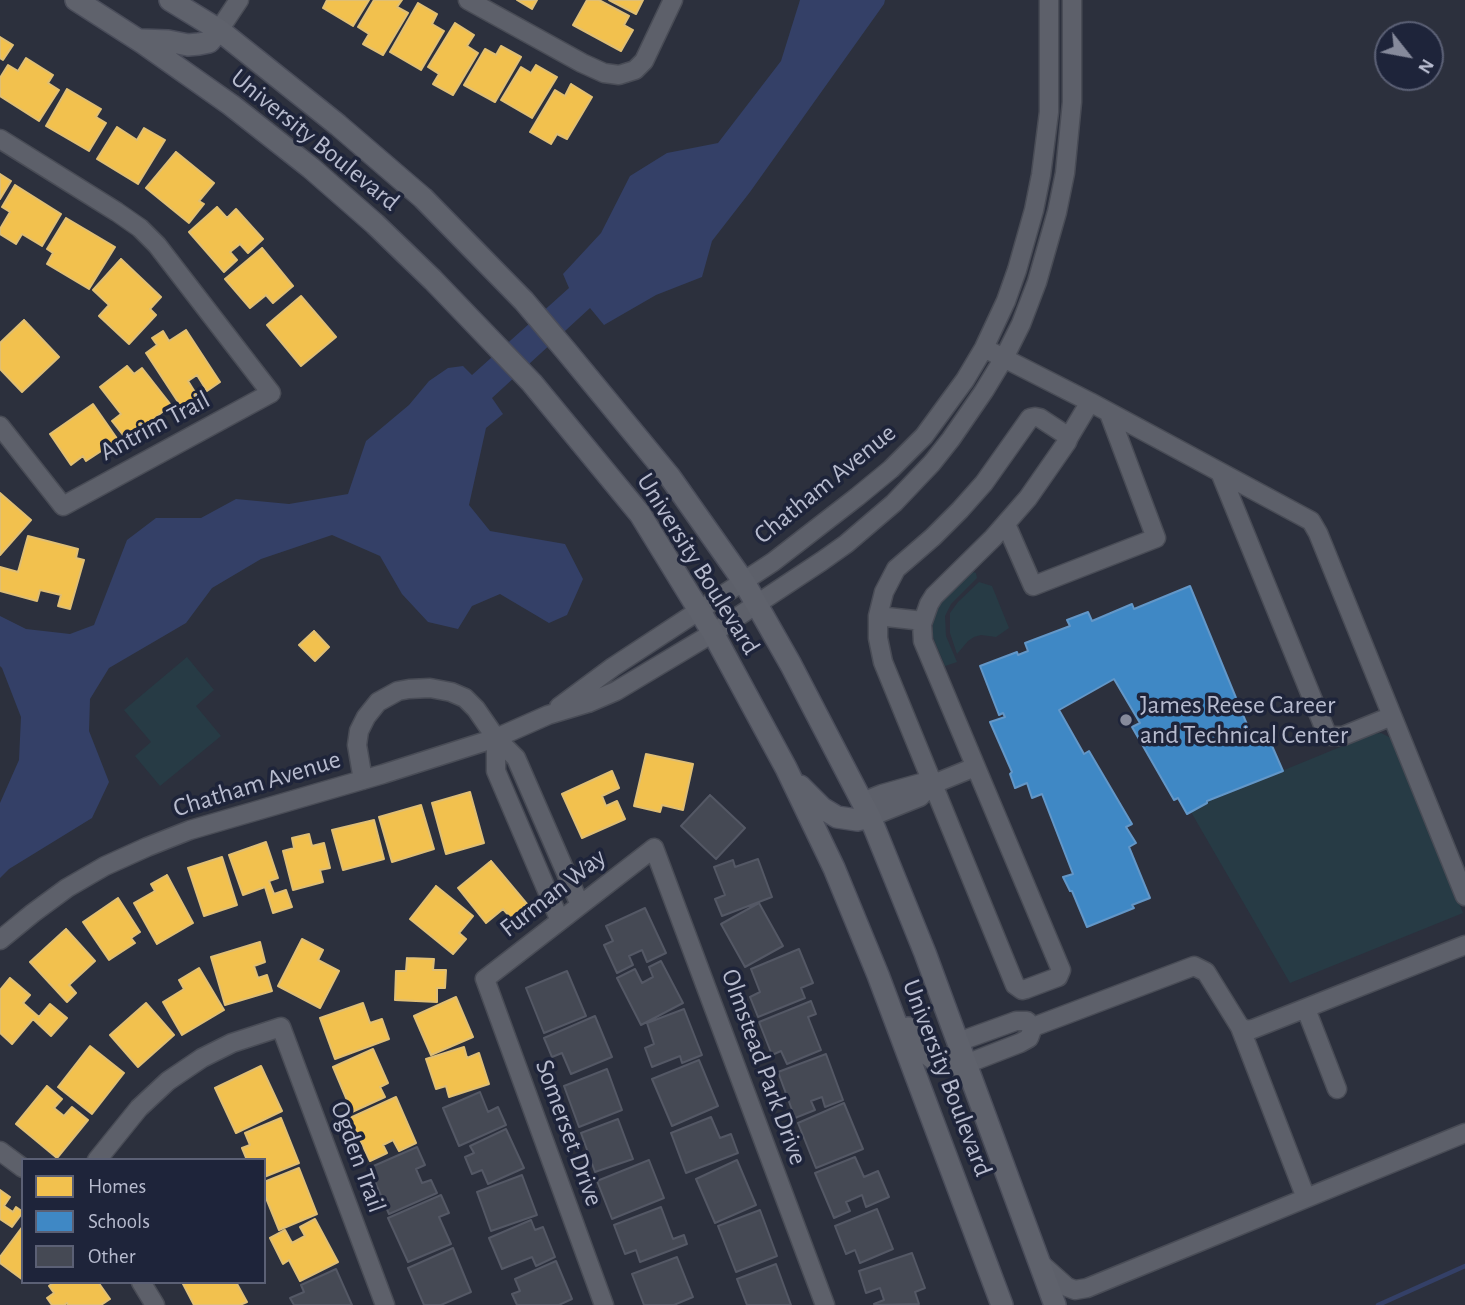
<!DOCTYPE html>
<html>
<head>
<meta charset="utf-8">
<style>
  body { margin:0 }
  #map { position:relative; width:1465px; height:1305px; overflow:hidden; background:#2c303d; font-family:"Alegreya Sans",sans-serif }
  canvas { display:block }
  .legend { position:absolute; left:21px; top:1158px; width:245px; height:126px; box-sizing:border-box; background:#1e243a; border:2px solid #5b6075; margin:0; padding:9px 12px; list-style:none; font-size:21px; color:#b7bbce }
  .legend li { display:flex; align-items:center; gap:14px; height:35px }
  .legend b { width:35px; border:2px solid #5b6075 }
  .north { position:absolute; left:1374px; top:21px; width:70px; height:70px; box-sizing:border-box; background:#1e243a; border:2px solid #5b6075; border-radius:50%; rotate:121deg; font-size:19px; font-weight:700; line-height:28px; text-align:center; color:#b7bbce }
  .north::after { content:''; display:block; margin:auto; width:24px; height:32px; background:#868a9b; clip-path:polygon(50% 0,100% 100%,50% 72%,0 100%) }
</style>
</head>
<body>
<div id="map">
<canvas width="1465" height="1305"></canvas>
<ul class="legend">
<li><b style="height:19px;background:#f2c14e"></b>Homes</li>
<li><b style="height:19px;background:#3f88c5"></b>Schools</li>
<li><b style="height:19px;background:#454954"></b>Other</li>
</ul>
<div class="north">N</div>
</div>
<script>
const ctx = document.querySelector('canvas').getContext('2d');
ctx.lineJoin = 'round';
function fillPath(path, color) { ctx.fillStyle = color; ctx.fill(path, 'evenodd'); }
const toPath = rows => new Path2D(rows.map(r => 'M' + r).join(''));
function strokePath(path, color, width, dash) { ctx.strokeStyle = color; ctx.lineWidth = width; ctx.lineCap = dash ? 'butt' : 'round'; ctx.setLineDash(dash || []); ctx.stroke(path); }
function write(font, color, halo, rows, align = 'center') {
  ctx.font = font + ' "Alegreya Sans",sans-serif'; ctx.lineWidth = 7; ctx.setLineDash([]); ctx.textBaseline = 'middle'; ctx.strokeStyle = halo; ctx.fillStyle = color; for (const [text, x, y, turn = 0] of rows) {
    ctx.save(); ctx.translate(x, y); ctx.rotate((+turn || 0) * Math.PI / 180); ctx.textAlign = isNaN(turn) ? turn : align; if (halo) ctx.strokeText(text, 0, 0); ctx.fillText(text, 0, 0); ctx.restore();
  }
}
const green = toPath([
  [973,572,976,573,977,578,951,604,945,616,946,636,957,662,945,666,932,635,934,613,946,596],
  [979,582,992,586,1009,628,996,637,981,635,974,637,968,641,957,654,950,633,950,613,958,602],
  [187,657,214,690,196,706,221,736,160,786,135,756,151,742,124,710],
  [1381,733,1389,737,1395,745,1463,913,1290,983,1191,812,1206,803,1206,802,1372,734]
]);
const water = toPath([
  [800,0,885,0,884,4,750,192,712,241,702,277,656,295,604,325,590,308,492,398,503,414,486,428,469,505,490,531,565,544,583,579,567,615,549,623,500,594,472,606,458,629,428,622,402,594,380,556,332,535,261,559,212,588,186,623,109,668,90,699,89,731,109,782,92,818,9,869,0,878,0,803,19,760,21,717,2,668,0,666,0,616,26,629,70,634,94,625,127,540,156,518,201,518,236,499,289,504,348,494,366,441,409,405,429,381,448,368,463,366,472,375,569,288,563,274,601,233,630,176,667,153,718,143,781,61]
]);
const homes = toPath([
  [327,0,369,0,353,26,323,8,327,0],
  [374,0,402,0,397,7,408,13,383,55,363,44,369,34,358,27,374,0],
  [517,0,537,0,532,9,517,0],
  [587,0,599,0,629,16,624,25,633,30,621,51,573,25,587,0],
  [609,0,643,0,636,14,609,0],
  [418,3,437,14,432,24,444,31,421,70,390,52,418,3],
  [455,23,474,35,467,46,478,53,453,95,433,84,439,74,428,67,455,23],
  [0,37,13,45,3,60,0,58,0,37],
  [501,46,521,57,495,102,464,85,485,49,496,55,501,46],
  [26,58,53,75,48,83,59,90,39,121,0,96,0,78,8,65,18,71,26,58],
  [536,65,557,77,532,118,501,100,521,67,531,73,536,65],
  [571,84,592,97,567,139,557,134,551,144,530,132,555,90,565,96,571,84],
  [67,89,101,109,96,117,106,123,89,151,46,126,67,89],
  [117,127,137,140,144,128,165,140,138,184,97,159,117,127],
  [176,152,214,183,199,201,204,204,189,223,146,188,176,152],
  [0,174,11,181,0,199,0,174],
  [15,185,61,214,42,246,22,234,16,244,0,234,0,229,10,212,2,207,15,185],
  [217,207,227,218,236,209,263,239,248,253,240,244,230,252,237,260,224,272,189,232,217,207],
  [66,218,115,247,89,289,47,264,53,253,47,249,66,218],
  [262,248,293,286,273,303,266,295,250,308,225,279,262,248],
  [121,259,161,297,150,309,156,315,129,344,99,316,109,305,93,290,121,259],
  [301,296,336,337,301,366,267,325,301,296],
  [24,320,59,357,22,392,0,369,0,343,24,320],
  [186,330,220,382,207,391,197,375,188,381,198,397,182,408,146,353,157,345,152,338,163,331,169,341,186,330],
  [127,366,134,374,142,368,171,405,127,440,112,421,121,414,100,387,127,366],
  [93,404,118,440,86,461,83,456,71,465,50,434,93,404],
  [0,493,31,520,0,555,0,493],
  [28,536,78,549,76,558,84,560,70,609,58,606,61,595,40,590,37,601,0,591,0,567,18,572,28,536],
  [314,631,329,647,315,661,299,645,314,631],
  [646,754,693,764,683,810,662,805,660,812,634,806,646,754],
  [612,771,619,788,602,796,606,806,617,801,625,819,582,838,562,794,612,771],
  [470,792,484,843,446,854,432,803,470,792],
  [421,805,434,849,392,862,379,817,421,805],
  [374,820,384,859,343,870,332,830,374,820],
  [309,834,312,846,324,843,330,868,320,870,323,882,293,890,283,851,294,848,292,838,309,834],
  [266,842,278,878,269,881,274,894,286,890,292,907,273,913,265,887,243,895,229,855,266,842],
  [222,857,237,905,204,916,188,868,222,857],
  [491,861,527,904,511,918,503,909,486,923,458,888,491,861],
  [167,875,193,923,157,944,134,903,155,891,151,884,167,875],
  [436,886,473,916,459,933,466,939,453,954,410,919,436,886],
  [118,898,140,932,131,938,135,943,109,960,83,922,118,898],
  [66,929,95,961,69,985,76,993,67,1002,30,962,66,929],
  [302,939,323,950,318,960,339,971,320,1008,278,986,302,939],
  [260,942,265,962,254,966,258,978,267,975,272,991,225,1005,211,957,260,942],
  [407,958,434,959,433,970,446,970,445,988,437,988,437,1002,395,1000,396,971,406,971,407,958],
  [199,968,224,1010,182,1035,163,1002,184,989,179,980,199,968],
  [10,978,30,995,23,1003,39,1017,50,1004,67,1018,51,1036,33,1019,12,1044,0,1033,0,990,10,978],
  [456,997,473,1037,431,1055,414,1016,456,997],
  [146,1003,174,1035,138,1067,110,1035,146,1003],
  [363,1003,370,1023,382,1019,389,1039,335,1059,320,1018,363,1003],
  [90,1046,124,1073,92,1114,58,1087,90,1046],
  [464,1047,467,1058,479,1053,489,1084,449,1097,446,1086,436,1089,426,1059,464,1047],
  [373,1049,388,1083,380,1087,385,1097,352,1112,333,1067,373,1049],
  [261,1066,282,1111,236,1133,215,1088,261,1066],
  [47,1086,62,1099,54,1108,64,1116,72,1107,88,1120,57,1158,16,1124,47,1086],
  [396,1097,416,1143,399,1151,393,1140,383,1145,387,1153,370,1161,350,1118,396,1097],
  [281,1118,299,1163,264,1177,264,1160,247,1160,242,1148,250,1145,245,1133,281,1118],
  [299,1168,317,1214,279,1230,264,1193,264,1182,299,1168],
  [0,1190,10,1197,4,1206,13,1212,16,1207,23,1212,12,1227,0,1219,0,1190],
  [315,1219,338,1262,300,1281,289,1260,283,1264,270,1238,285,1230,292,1243,305,1236,300,1227,315,1219],
  [23,1226,23,1280,0,1263,0,1257,23,1226],
  [54,1282,98,1282,110,1299,101,1305,68,1305,67,1303,64,1305,52,1305,47,1298,54,1293,49,1286,54,1282],
  [182,1282,236,1282,247,1302,240,1305,194,1305,182,1282]
]);
const schools = toPath([
  [1190,586,1255,744,1269,739,1283,771,1207,801,1207,803,1187,814,1178,798,1174,800,1132,727,1140,723,1114,679,1059,710,1084,754,1089,751,1132,824,1126,827,1136,843,1129,847,1150,898,1132,905,1134,908,1087,927,1072,891,1070,891,1063,877,1073,874,1042,794,1032,798,1027,783,1015,788,1010,774,1012,772,990,722,1005,717,1003,713,999,715,980,666,1017,652,1018,655,1028,651,1025,643,1070,626,1067,620,1088,612,1092,621,1132,604,1134,609,1190,586]
]);
const stream = toPath([
  [1378,1305,1465,1266]
]);
const building = toPath([
  [710,795,745,828,716,859,681,826,710,795],
  [758,859,772,897,722,916,715,899,725,895,714,867,733,860,735,867,758,859],
  [759,903,783,946,745,967,721,924,759,903],
  [645,908,666,953,647,962,642,950,629,956,633,965,617,973,604,945,613,941,606,926,645,908],
  [799,949,813,983,801,988,805,998,758,1017,750,997,760,992,751,969,799,949],
  [661,961,683,1003,641,1025,617,978,635,969,642,983,653,977,649,967,661,961],
  [567,971,586,1016,544,1033,526,988,567,971],
  [811,1001,816,1014,808,1017,821,1050,787,1064,781,1051,772,1055,759,1022,811,1001],
  [684,1009,702,1055,682,1063,680,1056,652,1067,645,1048,654,1044,647,1023,684,1009],
  [595,1016,612,1057,571,1074,562,1053,552,1057,544,1038,595,1016],
  [826,1054,843,1100,825,1107,822,1097,811,1101,815,1110,795,1118,778,1072,826,1054],
  [699,1060,718,1106,672,1126,652,1079,699,1060],
  [607,1069,622,1110,579,1127,564,1086,607,1069],
  [480,1092,488,1112,498,1107,506,1125,459,1146,443,1108,480,1092],
  [844,1103,863,1149,816,1168,798,1123,844,1103],
  [711,1117,720,1138,731,1134,738,1153,686,1173,671,1133,711,1117],
  [618,1119,633,1159,595,1172,581,1133,618,1119],
  [506,1129,524,1168,488,1184,482,1170,472,1174,465,1157,474,1153,470,1146,506,1129],
  [417,1147,425,1165,416,1169,422,1183,431,1180,437,1193,389,1214,369,1168,417,1147],
  [855,1157,864,1177,878,1171,889,1197,866,1207,862,1195,846,1202,850,1211,834,1218,815,1173,855,1157],
  [649,1160,664,1198,612,1219,597,1181,649,1160],
  [737,1160,756,1205,715,1223,696,1179,737,1160],
  [522,1175,537,1215,491,1231,477,1192,522,1175],
  [441,1195,449,1213,439,1217,451,1244,408,1262,388,1218,441,1195],
  [661,1207,673,1239,684,1235,687,1244,640,1262,636,1250,625,1254,614,1225,661,1207],
  [877,1209,893,1249,860,1263,855,1250,846,1254,835,1226,877,1209],
  [760,1210,777,1256,736,1272,718,1226,760,1210],
  [531,1220,535,1230,543,1227,555,1257,536,1266,532,1257,502,1269,489,1238,531,1220],
  [453,1248,471,1292,441,1305,424,1305,408,1268,453,1248],
  [912,1253,925,1288,915,1292,919,1304,875,1305,874,1304,884,1300,880,1288,866,1293,859,1271,912,1253],
  [677,1257,693,1297,674,1305,644,1305,632,1274,677,1257],
  [556,1261,572,1299,559,1305,517,1305,512,1294,520,1291,515,1279,556,1261],
  [776,1264,791,1305,747,1305,737,1279,776,1264],
  [336,1269,352,1305,294,1305,290,1298,304,1292,301,1285,336,1269]
]);
const minor = toPath([
  [468,0,582,63,604,73,619,75,635,70,644,61,673,0],
  [219,30,239,0],
  [0,139,117,212,140,228,157,245,271,393,63,506,0,426],
  [984,348,1090,402,1069,437,1067,442,1028,498,993,538,934,596,929,604,922,624,923,641,1061,970,1058,977,1026,989,1022,990,1015,985,883,662,878,638,878,616,884,592,896,569,933,537,960,510,984,483,1030,418,1035,417,1040,418,1069,437],
  [1090,402,1311,521,1318,533,1465,896],
  [1220,472,1326,732,1331,736,1343,736,1392,716],
  [1006,524,1033,586,1156,538,1109,413],
  [878,616,923,621],
  [559,707,613,667,773,562,857,497,891,469,924,436,965,380,984,348,1006,301,1017,270,1034,210,1041,175,1049,112,1049,0],
  [496,738,496,771,560,921],
  [363,780,357,745,359,731,366,717,378,702,398,691,409,689,430,688,451,692,465,698,476,709,496,738,516,758,580,905],
  [862,802,882,794,921,783,931,785],
  [870,817,920,797,931,785,975,767],
  [0,940,33,913,67,888,105,866,147,847,190,830,383,774,496,738,548,715,588,703,616,691,713,633,822,561,846,544,894,503,932,463,951,439,984,391,1004,358,1021,324,1037,282,1057,212,1065,173,1072,102,1072,0],
  [1306,1009,1337,1089],
  [1033,1027,1194,966,1206,972,1240,1027,1247,1030,1253,1029,1465,945],
  [1240,1027,1306,1198],
  [958,1042,1016,1021,1027,1021,1033,1027,1029,1038,1020,1043,966,1064],
  [0,1151,23,1168],
  [97,1160,139,1108,168,1081,202,1058,232,1043,281,1027,385,1305],
  [1039,1262,1067,1287,1075,1290,1087,1288,1465,1133],
  [141,1282,155,1305],
  [604,1305,485,979,654,848,825,1305]
]);
const major = toPath([
  [76,0,143,43,231,105,311,168,375,224,433,280,532,383,640,514,713,633,786,768,834,868,878,975,1002,1305],
  [170,0,219,30,338,125,423,198,524,301,567,352,670,477,744,582,791,665,870,817,925,953,1055,1305],
  [141,40,168,41,188,45,199,44,209,42,219,30],
  [800,786,822,808,837,817,857,820,870,817],
  [908,1028,920,1048,935,1060,950,1065,966,1064]
]);
const markers = [
  [1126,720,7,"#868a9b"]
];
const streetNames = [
  ["University Boulevard",315,140,39],
  ["Antrim Trail",155,426,-28],
  ["Chatham Avenue",825,484,-39],
  ["University Boulevard",698,564,58],
  ["Chatham Avenue",257,784,-17],
  ["Furman Way",553,893,-38],
  ["Olmstead Park Drive",764,1067,70],
  ["University Boulevard",947,1078,69],
  ["Somerset Drive",569,1133,70],
  ["Ogden Trail",358,1157,70]
];
const poiNames = [
  ["James Reese Career",1140,705],
  ["and Technical Center",1140,735]
];
fillPath(green, '#273b45');
fillPath(water, '#344067');
fillPath(homes, '#f2c14e');
strokePath(homes, '#e0bf74', 2);
fillPath(schools, '#3f88c5');
strokePath(schools, '#6397c8', 2);
strokePath(stream, '#344067', 4.5);
fillPath(building, '#454954');
strokePath(building, '#545865', 2);
strokePath(minor, '#494c56', 21);
strokePath(major, '#4a4d5a', 24);
strokePath(minor, '#5d606a', 18);
strokePath(major, '#5f626c', 21);
for (const [x, y, r, color] of markers) { const dot = new Path2D(); dot.arc(x, y, r, 0, 2 * Math.PI); ctx.fillStyle = color; ctx.fill(dot); strokePath(dot, '#1e243a', 2.5); }
write('26px', '#b7bbce', '#1e243a', streetNames);
write('26px', '#b7bbce', '#1e243a', poiNames, 'left');
</script>
</body>
</html>
